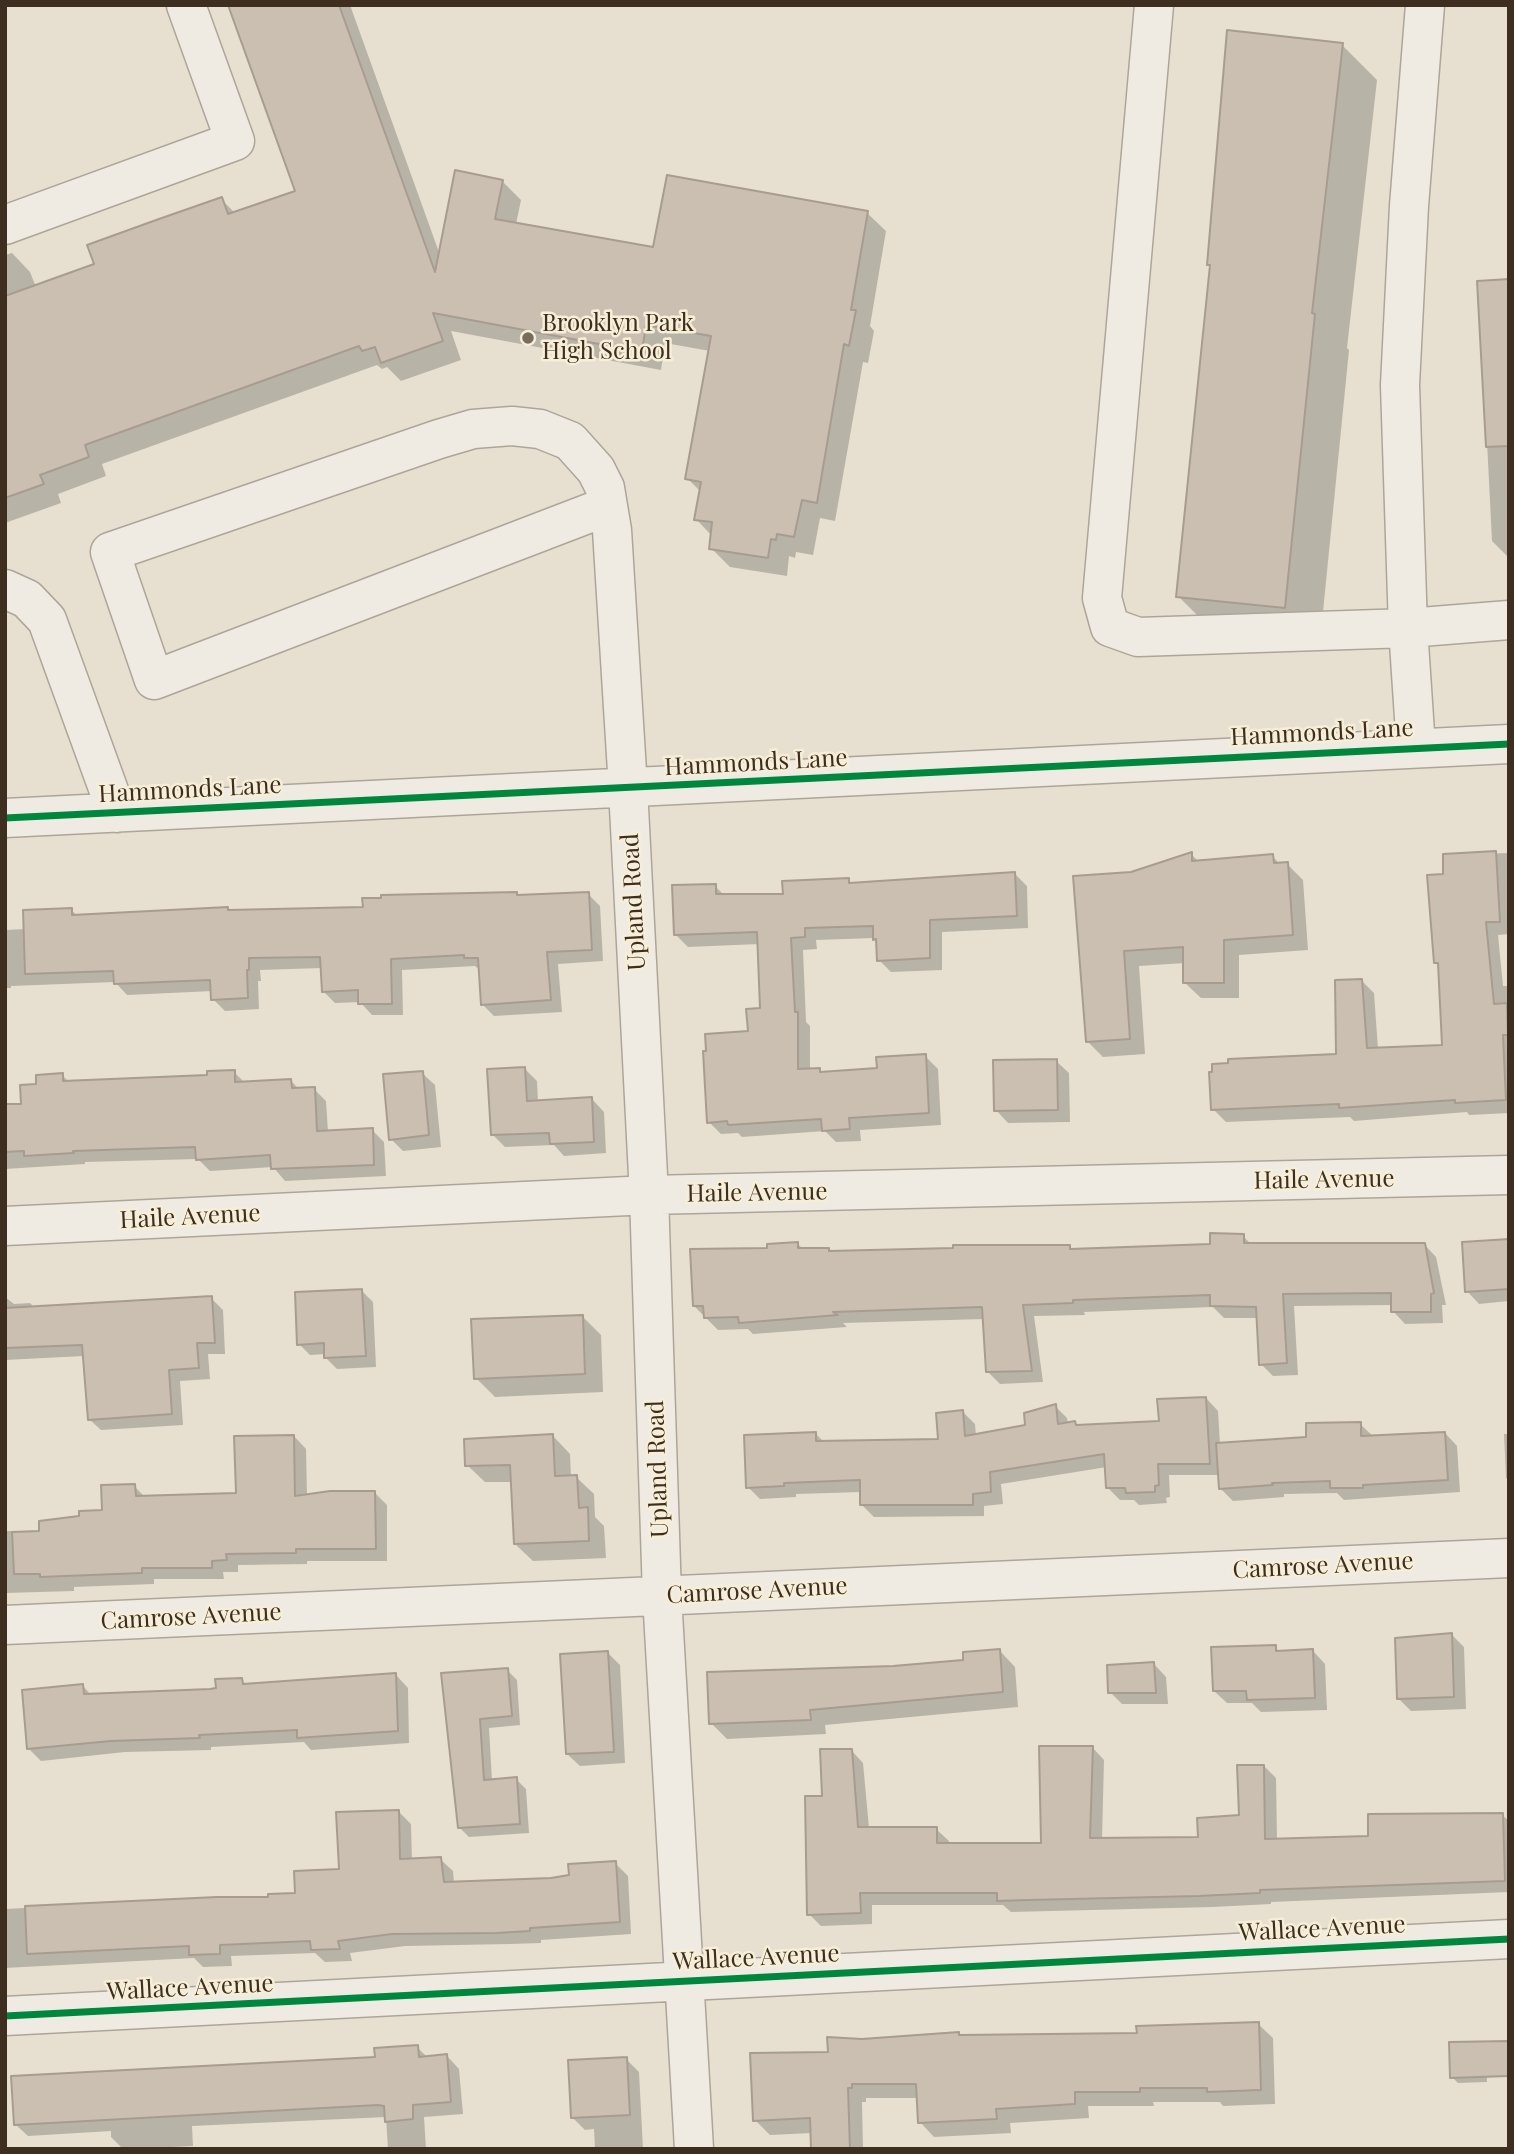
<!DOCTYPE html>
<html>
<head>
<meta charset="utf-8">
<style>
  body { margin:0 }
  #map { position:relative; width:1514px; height:2154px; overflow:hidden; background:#e7e0d1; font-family:"Playfair Display",serif }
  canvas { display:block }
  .frame { position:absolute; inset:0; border:7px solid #3d2e20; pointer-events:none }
</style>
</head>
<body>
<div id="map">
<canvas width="1514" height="2154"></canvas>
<div class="frame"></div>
</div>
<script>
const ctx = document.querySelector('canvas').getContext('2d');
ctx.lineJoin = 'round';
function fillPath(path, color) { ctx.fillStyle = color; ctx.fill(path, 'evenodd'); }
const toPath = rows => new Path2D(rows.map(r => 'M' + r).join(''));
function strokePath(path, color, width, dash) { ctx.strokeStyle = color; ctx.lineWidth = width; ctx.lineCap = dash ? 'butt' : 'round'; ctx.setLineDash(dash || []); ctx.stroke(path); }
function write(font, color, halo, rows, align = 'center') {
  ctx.font = font + ' "Playfair Display",serif'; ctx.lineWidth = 5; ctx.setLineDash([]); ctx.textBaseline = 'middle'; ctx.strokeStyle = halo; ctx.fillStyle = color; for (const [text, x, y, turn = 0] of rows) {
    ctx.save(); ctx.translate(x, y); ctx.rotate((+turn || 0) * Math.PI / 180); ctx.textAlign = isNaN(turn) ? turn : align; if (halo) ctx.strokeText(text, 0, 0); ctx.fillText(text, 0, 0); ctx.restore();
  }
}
const shadow = toPath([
  [230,5,350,5,440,255,502,181,521,200,516,224,654,249,867,213,886,231,870,326,874,331,868,363,863,362,835,521,820,518,813,555,796,552,795,558,789,556,787,576,730,567,711,548,712,536,696,519,701,492,687,478,710,351,665,343,661,370,451,331,461,360,401,381,387,367,382,369,377,365,102,464,106,476,58,494,61,503,5,523,5,255,12,253,30,272,36,287,96,265,221,199,236,214,297,192],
  [1342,45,1377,80,1347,348,1349,350,1320,642,1213,631,1178,596,1211,267,1209,264],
  [1509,281,1509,558,1492,541,1479,283],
  [1509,853,1509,934,1498,935,1503,986,1509,986,1509,1113,1469,1115,1467,1112,1354,1121,1350,1117,1226,1122,1213,1109,1338,1055,1361,980,1374,993,1378,1049,1443,1046,1440,967,1435,962,1445,875,1445,855],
  [1191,854,1199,862,1272,856,1281,865,1287,864,1303,880,1308,950,1239,955,1239,998,1201,998,1185,983,1185,963,1139,966,1145,1054,1103,1057,1087,1041,1131,873],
  [1015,874,1027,886,1028,928,942,932,942,970,891,972,879,960,878,942,874,938,816,940,817,949,803,950,806,1022,810,1026,810,1071,819,1070,823,1073,878,1069,925,1056,938,1069,941,1125,860,1130,861,1141,836,1142,825,1131,742,1137,738,1133,721,1134,709,1122,762,1009,759,944,688,947,676,935,715,886,724,895,785,895,848,879,853,885],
  [517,894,520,897,588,894,600,906,603,961,558,964,562,1012,494,1016,482,1004,480,970,475,966,402,970,403,1015,372,1015,360,1002,335,1003,323,991,322,968,260,970,261,981,258,981,259,1009,225,1011,213,999,213,991,127,995,115,982,11,986,11,988,5,988,5,930,25,929,71,910,78,916,228,908,231,912,365,908],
  [1056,1061,1069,1073,1070,1122,1008,1123,996,1110],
  [525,1069,537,1081,538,1102,592,1099,604,1112,606,1153,564,1156,554,1145,505,1147,492,1134],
  [234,1072,245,1083,291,1081,300,1090,314,1089,326,1101,328,1132,372,1130,384,1142,386,1176,285,1181,273,1167,210,1171,198,1159,85,1162,85,1164,5,1169,5,1106,23,1105,38,1086,62,1075,70,1083,209,1076],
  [422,1073,435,1085,441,1147,403,1151,391,1139],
  [1243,1236,1252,1245,1424,1244,1436,1257,1446,1305,1442,1305,1443,1323,1405,1324,1393,1311,1393,1305,1294,1306,1298,1375,1273,1376,1261,1364,1258,1318,1224,1318,1213,1307,1084,1312,1085,1315,1034,1316,1043,1382,1000,1384,988,1372,984,1319,843,1323,847,1327,753,1334,748,1329,718,1330,694,1306,769,1250,798,1244,804,1250,831,1253,1069,1247,1073,1251,1212,1246],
  [1509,1240,1509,1301,1479,1304,1467,1291],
  [362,1291,373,1302,376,1367,337,1369,326,1358,326,1354,310,1355,299,1344],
  [5,1297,14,1304,30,1303,35,1308,211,1298,223,1310,225,1354,208,1354,210,1379,180,1381,183,1425,101,1430,89,1419,84,1356,5,1360],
  [582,1316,601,1335,603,1392,495,1397,476,1378],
  [1206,1398,1218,1411,1220,1444,1308,1438,1360,1424,1374,1437,1445,1433,1457,1446,1460,1492,1344,1500,1337,1493,1284,1494,1284,1497,1233,1501,1220,1488,1220,1475,1169,1475,1170,1497,1166,1498,1167,1503,1139,1505,1134,1500,1120,1500,1107,1487,1107,1467,1001,1484,1003,1504,984,1506,984,1516,874,1517,862,1505,862,1492,796,1494,796,1497,760,1499,748,1487,815,1433,825,1443,939,1440,963,1412,975,1424,976,1436,1027,1426,1055,1406,1067,1418,1068,1424,1074,1423,1078,1427,1161,1423],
  [1504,1434,1509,1434,1509,1481,1506,1478],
  [294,1436,306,1449,307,1496,375,1493,387,1505,387,1561,307,1561,307,1564,238,1565,238,1572,223,1572,224,1579,154,1579,154,1584,74,1587,74,1591,5,1593,5,1531,41,1531,104,1512,134,1486,146,1498,238,1495],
  [553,1436,570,1454,571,1477,576,1477,594,1494,595,1517,604,1526,606,1558,533,1561,515,1544,512,1482,485,1482,467,1465],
  [1452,1635,1464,1647,1466,1709,1411,1711,1398,1698],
  [1275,1647,1280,1652,1313,1651,1325,1664,1327,1710,1261,1712,1252,1703,1227,1703,1214,1691],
  [1000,1651,1015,1667,1018,1707,825,1725,826,1734,727,1739,711,1723,893,1668,965,1662],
  [608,1653,620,1665,625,1763,580,1766,567,1754],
  [1154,1664,1166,1677,1168,1704,1122,1704,1110,1692],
  [507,1670,517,1680,520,1725,489,1728,492,1781,516,1779,526,1789,529,1833,469,1837,459,1827,443,1674],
  [396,1675,408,1688,409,1743,311,1750,304,1742,211,1747,211,1750,125,1752,41,1761,28,1748,83,1686,92,1696,218,1690,241,1680,248,1686],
  [1092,1747,1104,1760,1102,1840,1199,1839,1240,1817,1264,1766,1276,1778,1277,1840,1370,1838,1502,1815,1509,1821,1509,1892,1271,1902,1271,1904,1213,1907,1011,1912,1003,1905,872,1905,872,1924,821,1926,809,1914,824,1798,851,1750,863,1763,869,1828,936,1829,949,1841,949,1845,1043,1844],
  [399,1812,411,1824,412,1861,440,1859,453,1871,454,1883,552,1879,615,1863,628,1876,631,1934,541,1940,541,1943,510,1944,405,1946,350,1953,352,1961,325,1962,315,1953,231,1956,232,1966,203,1967,194,1958,5,1968,5,1906,6,1909,172,1900,270,1899,297,1894,341,1871],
  [1258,2024,1273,2038,1275,2104,1223,2106,1220,2102,1153,2102,1154,2106,1088,2106,1089,2118,1010,2123,1011,2133,934,2137,920,2122,919,2098,866,2098,866,2102,862,2102,863,2149,813,2149,812,2133,770,2135,755,2120,829,2053,862,2041,959,2034,962,2037,1138,2035],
  [417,2047,428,2058,447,2056,459,2069,463,2114,424,2117,426,2149,388,2149,386,2117,192,2126,193,2146,130,2149,123,2149,111,2137,111,2131,28,2136,15,2124,377,2059],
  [1486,2049,1487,2082,1458,2083,1452,2077],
  [626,2059,639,2072,643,2149,595,2149,594,2129,585,2130,573,2118]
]);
const building = toPath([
  [228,5,339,5,435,272,455,170,503,180,495,219,653,247,667,175,868,211,851,310,856,310,849,346,844,344,817,503,802,500,794,537,777,534,776,540,771,539,768,558,709,549,712,522,694,520,701,482,685,479,711,336,646,325,642,352,433,313,443,341,381,363,375,347,362,351,359,346,85,445,89,457,40,475,44,484,5,498,5,296,94,264,87,245,159,219,222,197,228,214,295,191,228,5],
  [1227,30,1343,43,1312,313,1315,314,1285,608,1176,597,1210,265,1207,265,1227,30],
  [1509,279,1509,446,1486,447,1477,281,1509,279],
  [1496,851,1500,922,1486,922,1494,1004,1507,1003,1508,1035,1503,1035,1506,1100,1455,1103,1455,1100,1339,1108,1339,1104,1211,1110,1209,1072,1212,1072,1212,1064,1228,1063,1228,1059,1336,1054,1335,980,1362,979,1367,1048,1442,1045,1438,963,1434,963,1427,875,1443,874,1443,854,1496,851],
  [1192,852,1192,861,1273,854,1274,863,1288,862,1293,935,1224,940,1224,983,1183,983,1183,947,1124,951,1130,1039,1086,1042,1073,876,1131,872,1192,852],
  [1015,872,1017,916,930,920,930,958,877,961,876,939,873,940,873,926,805,928,805,937,791,938,795,1012,798,1012,798,1069,820,1068,820,1072,877,1068,876,1057,926,1054,929,1113,849,1118,850,1129,822,1131,821,1119,728,1125,727,1121,707,1123,703,1051,706,1051,705,1034,748,1031,746,1009,760,1008,757,932,674,935,672,885,716,884,716,894,783,894,782,881,849,878,849,883,1015,872],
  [517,892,517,895,589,892,592,950,547,952,551,1000,481,1005,478,958,464,958,464,955,391,959,392,1004,358,1004,358,990,322,992,320,957,249,958,249,970,247,970,248,998,211,1000,210,980,114,984,113,971,25,974,23,910,72,908,72,915,228,907,228,910,363,907,362,898,381,898,381,895,517,892],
  [1057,1059,1058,1110,994,1111,993,1060,1057,1059],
  [525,1067,527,1101,592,1097,594,1142,550,1144,549,1133,491,1135,487,1069,525,1067],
  [235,1070,235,1082,291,1079,292,1088,315,1087,317,1131,373,1128,374,1165,271,1169,270,1155,196,1160,195,1147,73,1151,74,1153,24,1156,24,1151,5,1152,5,1104,21,1104,20,1085,36,1084,36,1075,63,1073,63,1081,207,1075,207,1071,235,1070],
  [423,1071,429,1135,389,1140,383,1074,423,1071],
  [1210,1233,1244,1234,1244,1243,1425,1243,1434,1293,1431,1294,1431,1312,1391,1312,1391,1293,1283,1294,1287,1363,1259,1365,1256,1307,1210,1306,1210,1295,1073,1300,1073,1303,1023,1305,1032,1371,986,1372,982,1307,833,1312,838,1315,739,1323,738,1317,704,1318,703,1306,693,1306,690,1249,767,1248,767,1244,798,1242,798,1248,829,1248,829,1251,953,1248,953,1245,1070,1245,1070,1249,1210,1244,1210,1233],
  [1509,1239,1509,1289,1465,1292,1462,1242,1509,1239],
  [362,1289,366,1356,324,1358,324,1343,297,1345,295,1292,362,1289],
  [212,1296,215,1343,197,1343,199,1368,169,1370,172,1414,88,1420,82,1345,5,1348,5,1308,212,1296],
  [583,1315,585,1374,474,1379,471,1319,583,1315],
  [1206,1397,1210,1464,1158,1464,1159,1485,1155,1486,1155,1492,1126,1493,1125,1488,1106,1488,1104,1454,990,1472,991,1492,973,1494,973,1505,860,1505,860,1480,784,1483,784,1486,746,1488,744,1435,816,1432,816,1441,938,1439,936,1413,963,1410,965,1436,1025,1425,1024,1413,1056,1404,1058,1424,1075,1421,1076,1425,1159,1421,1157,1399,1206,1397],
  [1361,1422,1361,1436,1445,1432,1448,1480,1363,1485,1363,1488,1330,1488,1330,1481,1272,1483,1273,1485,1219,1489,1216,1443,1306,1437,1306,1423,1361,1422],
  [553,1434,555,1476,577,1475,579,1508,588,1507,589,1541,514,1544,510,1465,465,1466,464,1439,553,1434],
  [294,1435,295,1496,330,1491,375,1491,376,1549,296,1549,296,1553,226,1554,227,1560,212,1561,212,1568,142,1568,142,1573,40,1577,40,1574,14,1574,12,1532,39,1531,39,1521,79,1516,79,1511,102,1510,101,1485,135,1484,136,1496,236,1493,234,1436,294,1435],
  [1452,1633,1454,1697,1397,1699,1395,1638,1452,1633],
  [1276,1645,1276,1651,1313,1649,1315,1698,1247,1700,1246,1691,1213,1691,1211,1647,1276,1645],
  [1000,1649,1003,1692,810,1710,811,1720,709,1724,707,1672,893,1666,963,1660,963,1652,1000,1649],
  [608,1651,614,1752,566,1754,560,1654,608,1651],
  [1154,1662,1156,1693,1108,1693,1107,1665,1154,1662],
  [508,1668,512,1716,480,1719,484,1780,517,1777,520,1824,458,1828,441,1673,508,1668],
  [396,1673,398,1731,297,1738,297,1730,199,1735,200,1738,111,1741,27,1749,22,1690,83,1684,84,1694,210,1689,216,1688,215,1679,242,1678,243,1684,396,1673],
  [1039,1746,1093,1746,1090,1838,1198,1837,1197,1818,1239,1815,1237,1765,1264,1765,1265,1839,1368,1836,1368,1814,1503,1813,1505,1881,1260,1890,1260,1893,1199,1896,1029,1900,997,1901,997,1893,860,1893,861,1913,807,1915,805,1796,822,1796,820,1749,852,1749,858,1827,937,1827,937,1843,1041,1843,1039,1746],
  [399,1810,400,1859,441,1857,444,1882,551,1878,569,1875,568,1864,616,1861,620,1922,530,1928,530,1931,497,1933,392,1934,338,1941,340,1949,311,1950,310,1941,220,1945,220,1954,189,1955,189,1946,27,1954,25,1906,217,1897,268,1897,268,1894,295,1893,294,1871,339,1869,336,1812,399,1810],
  [1259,2022,1261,2090,1207,2092,1207,2088,1140,2088,1140,2092,1075,2092,1075,2104,996,2109,997,2119,918,2123,916,2084,852,2084,852,2088,848,2088,850,2149,811,2149,810,2118,753,2121,750,2053,828,2052,827,2037,862,2039,959,2032,959,2035,1137,2033,1136,2026,1259,2022],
  [1509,2041,1509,2076,1450,2078,1449,2042,1509,2041],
  [418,2045,419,2057,447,2054,451,2102,413,2105,413,2119,385,2122,384,2106,378,2105,14,2125,11,2076,375,2057,374,2048,418,2045],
  [627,2057,630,2115,571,2118,568,2060,627,2057]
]);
const minor = toPath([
  [1154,5,1102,598,1110,627,1138,637,1408,628,1509,620],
  [5,225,235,141,186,5],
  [608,506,154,680,110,552,439,439,473,429,512,426,540,429,570,441,596,470,605,488,612,530,628,788,649,1195,662,1596,694,2149],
  [5,589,27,599,47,620,117,813],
  [1416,748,1408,628,1400,385,1409,206,1425,5],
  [5,818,1509,744],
  [5,1226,649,1195,1509,1175],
  [5,1625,1509,1558],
  [5,2016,1509,1939]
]);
const cycleway = toPath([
  [5,818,1509,744],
  [5,2016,1509,1939]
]);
const markers = [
  [528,338,7,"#786c5e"]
];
const poiNames = [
  ["Brooklyn Park",542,324],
  ["High School",542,352]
];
const streetNames = [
  ["Hammonds Lane",1322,733,-3],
  ["Hammonds Lane",756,763,-3],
  ["Hammonds Lane",190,790,-3],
  ["Upland Road",634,902,-93],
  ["Haile Avenue",1324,1180,-1],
  ["Haile Avenue",757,1193,-1],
  ["Haile Avenue",190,1217,-3],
  ["Upland Road",658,1469,-92],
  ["Camrose Avenue",1323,1566,-3],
  ["Camrose Avenue",757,1591,-3],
  ["Camrose Avenue",191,1617,-3],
  ["Wallace Avenue",1322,1929,-3],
  ["Wallace Avenue",756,1958,-3],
  ["Wallace Avenue",190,1988,-3]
];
fillPath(shadow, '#0003');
fillPath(building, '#cbbfb2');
strokePath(building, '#a89c90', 2);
strokePath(minor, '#ada599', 41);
strokePath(minor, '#efebe3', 38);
strokePath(cycleway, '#00873e', 7);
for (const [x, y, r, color] of markers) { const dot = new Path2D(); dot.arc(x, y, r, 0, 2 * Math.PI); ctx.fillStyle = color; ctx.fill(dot); strokePath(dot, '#f7eed8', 2.5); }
write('24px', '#3d2e20', '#f7eed8', poiNames, 'left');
write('24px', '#3d2e20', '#f7eed8', streetNames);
</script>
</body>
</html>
